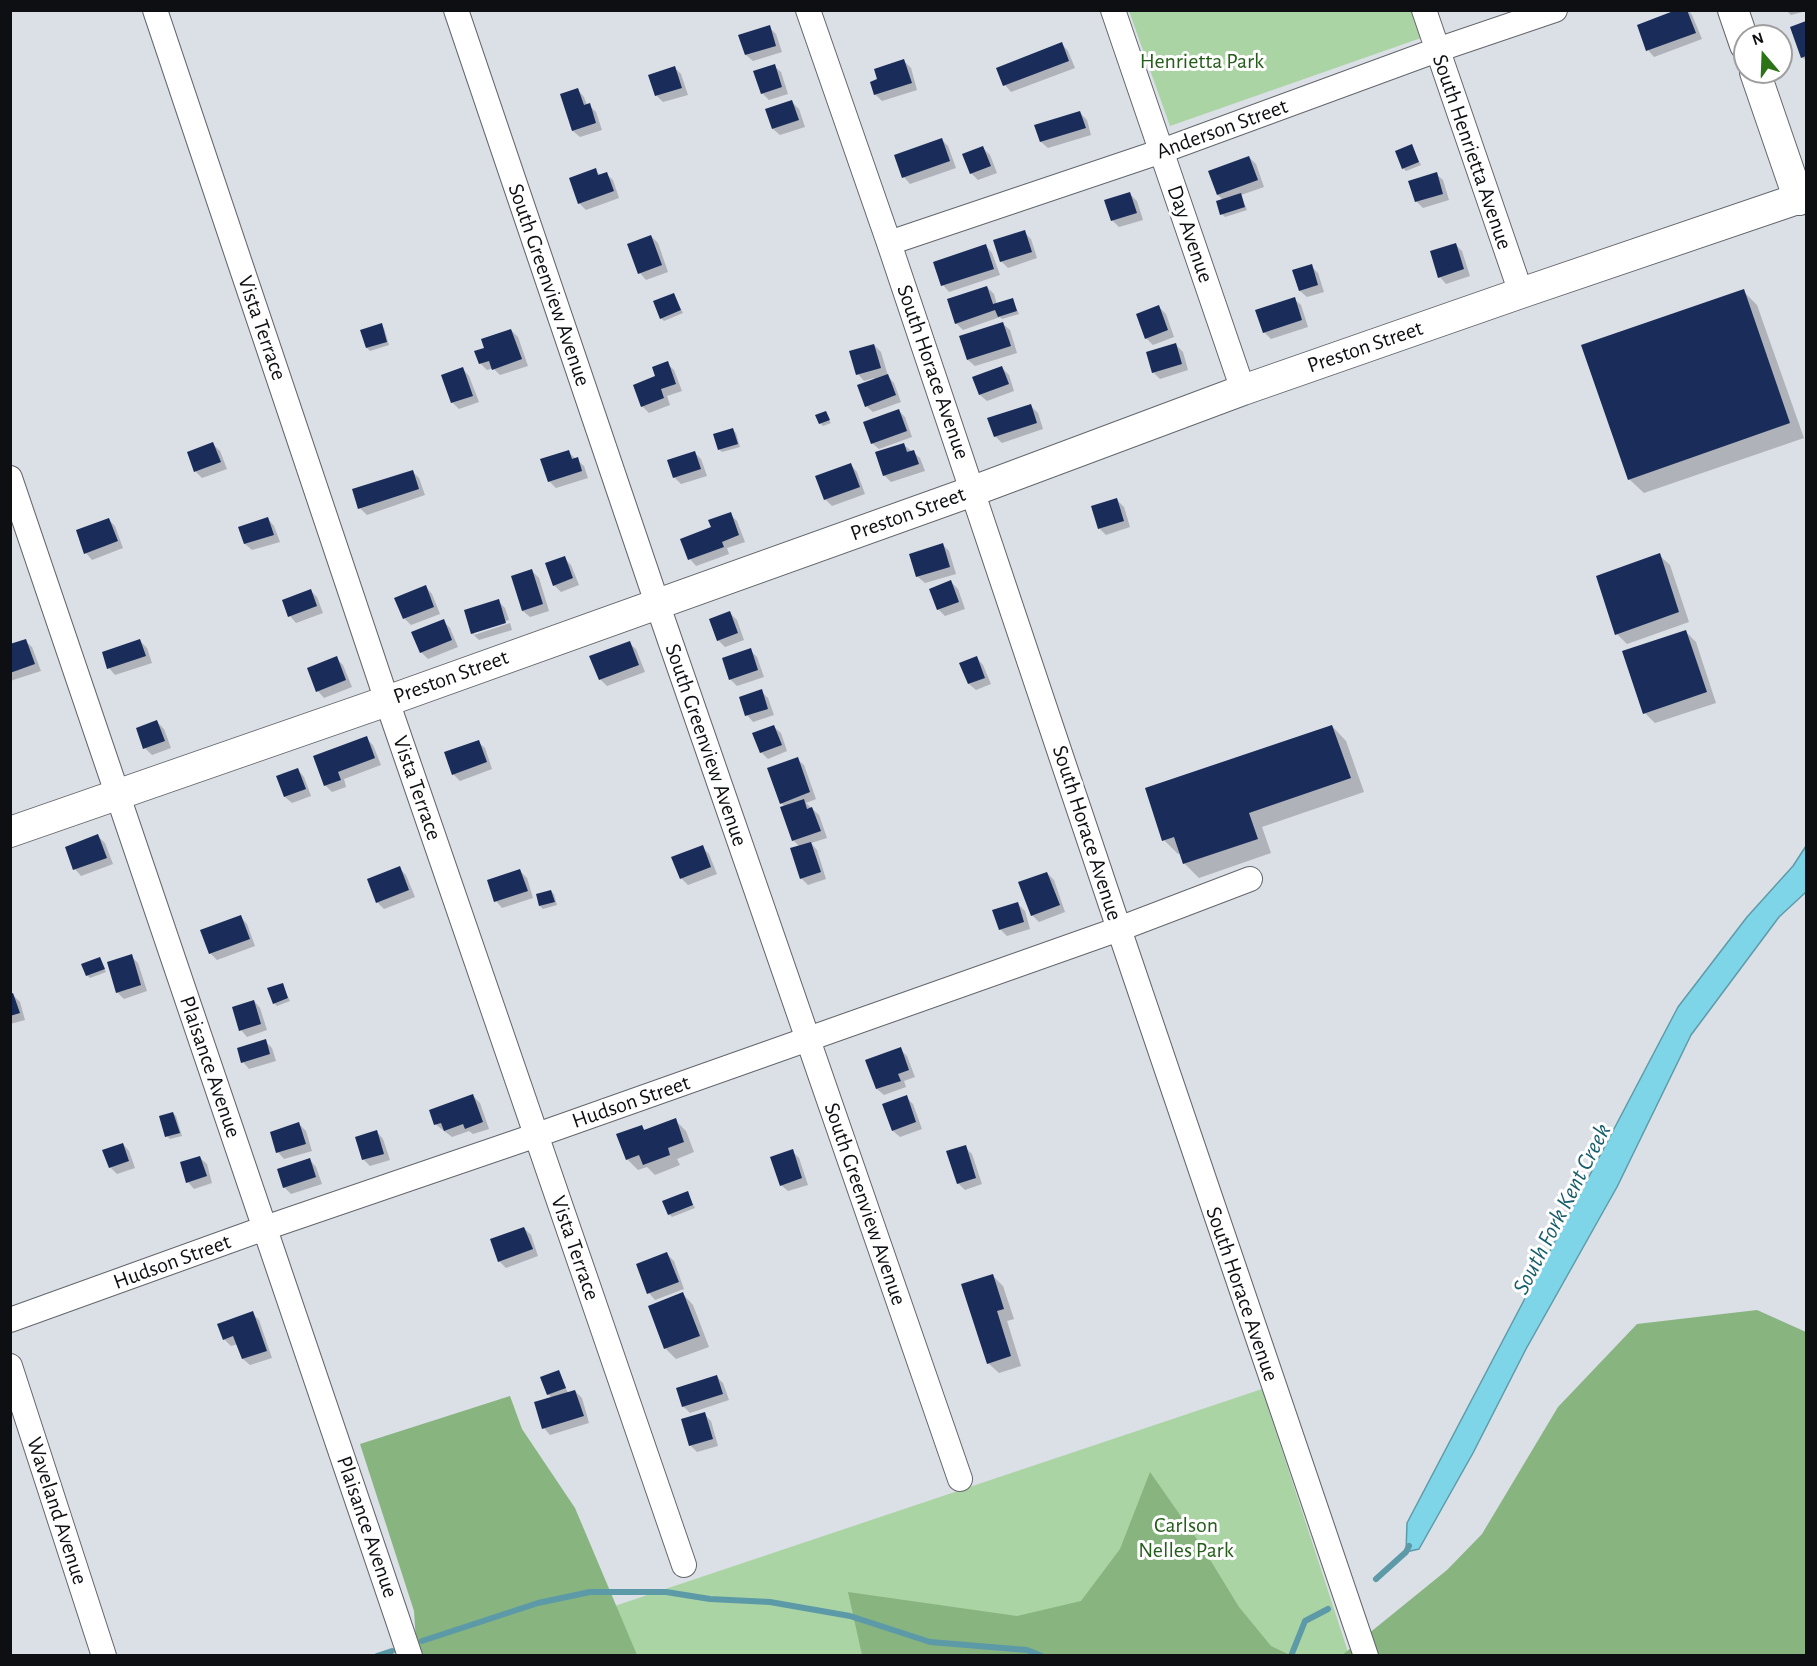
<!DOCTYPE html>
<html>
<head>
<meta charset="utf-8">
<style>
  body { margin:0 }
  #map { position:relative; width:1817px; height:1666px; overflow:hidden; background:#dbdfe6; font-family:"Alegreya Sans",sans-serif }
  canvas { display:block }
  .frame { position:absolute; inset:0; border:12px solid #0e0f12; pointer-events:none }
  .north { position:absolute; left:1733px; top:24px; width:60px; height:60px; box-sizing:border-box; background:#fff; border:2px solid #9f9fa0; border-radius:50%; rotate:341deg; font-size:16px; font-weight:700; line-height:24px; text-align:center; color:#0e0f12 }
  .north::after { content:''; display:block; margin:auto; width:21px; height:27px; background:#2a7317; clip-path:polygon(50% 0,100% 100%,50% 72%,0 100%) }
</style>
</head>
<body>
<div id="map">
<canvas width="1817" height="1666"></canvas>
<div class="frame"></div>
<div class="north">N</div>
</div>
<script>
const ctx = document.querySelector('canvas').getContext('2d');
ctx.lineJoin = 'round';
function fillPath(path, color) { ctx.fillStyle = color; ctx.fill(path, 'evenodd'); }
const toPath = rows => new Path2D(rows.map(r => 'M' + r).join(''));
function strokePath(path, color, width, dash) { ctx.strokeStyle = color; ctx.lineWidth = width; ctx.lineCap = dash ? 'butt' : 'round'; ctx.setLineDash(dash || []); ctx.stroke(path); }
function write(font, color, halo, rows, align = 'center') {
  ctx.font = font + ' "Alegreya Sans",sans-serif'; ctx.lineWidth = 6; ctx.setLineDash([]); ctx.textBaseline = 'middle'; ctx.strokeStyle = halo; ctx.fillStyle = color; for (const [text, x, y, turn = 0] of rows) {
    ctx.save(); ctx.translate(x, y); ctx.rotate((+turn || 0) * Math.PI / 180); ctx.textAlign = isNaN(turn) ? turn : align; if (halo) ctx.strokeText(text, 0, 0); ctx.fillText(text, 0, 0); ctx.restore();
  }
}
const green = toPath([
  [1129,11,1412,11,1421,38,1170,126],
  [1262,1389,1349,1655,573,1656,561,1624]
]);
const forest = toPath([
  [1757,1310,1806,1332,1806,1655,1341,1656,1447,1570,1482,1534,1558,1407,1637,1324],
  [510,1396,522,1429,575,1508,637,1655,417,1655,414,1611,360,1444],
  [1150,1472,1201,1545,1239,1607,1271,1646,1290,1655,862,1655,848,1592,1017,1616,1081,1601,1120,1549]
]);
const water = toPath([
  [1806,846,1806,892,1779,917,1691,1035,1617,1187,1526,1349,1473,1453,1419,1549,1406,1552,1407,1523,1678,1007,1747,917,1793,866,1806,846]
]);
const shadow = toPath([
  [1680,10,1688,10,1692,15,1702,39,1654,57,1648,50,1639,26],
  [1786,10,1806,10,1806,11,1791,15],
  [1806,23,1806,61,1802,57,1791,28],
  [769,27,776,34,782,52,753,61,746,55],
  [1062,44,1068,51,1075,68,1011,92,1005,85],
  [904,61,911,68,917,90,882,101,875,94],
  [774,66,781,72,788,94,769,100,762,93],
  [675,68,681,74,688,95,663,102,657,96,650,75],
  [578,90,584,97,587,105,589,105,596,112,602,130,580,137,573,131],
  [792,102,799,109,805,127,780,135,773,129],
  [1080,113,1087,120,1091,135,1048,148,1041,142],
  [941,139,948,146,956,168,910,184,904,177],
  [1411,146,1421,165,1406,171,1403,168],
  [983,148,990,155,997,173,978,180,971,173],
  [1249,157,1256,164,1264,187,1241,195,1247,210,1225,217,1222,214,1224,201,1218,195],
  [595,170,601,176,606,174,613,180,619,198,586,210,579,203],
  [1436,174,1443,180,1449,200,1423,208,1416,201],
  [1130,194,1137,201,1143,220,1119,227,1113,221,1106,201],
  [1024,232,1031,239,1037,258,1008,268,1001,261],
  [651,236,658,243,668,272,646,280,640,273],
  [1455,244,1462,251,1470,276,1446,284,1440,277],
  [986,246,992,253,1000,275,949,292,943,285],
  [1311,266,1318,273,1324,292,1307,297,1300,291],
  [987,287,994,294,997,305,1013,300,1019,314,1002,319,1000,317,963,330,956,323],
  [1743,291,1757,305,1804,438,1644,493,1629,479],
  [674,295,683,313,664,321,661,318],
  [1294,299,1301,305,1308,327,1271,339,1264,332],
  [1159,307,1166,314,1174,337,1153,345,1146,338],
  [1003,324,1010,330,1017,353,975,366,968,360],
  [381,325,384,328,389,345,370,351,367,348],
  [511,330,518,337,528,366,500,375,493,368,487,370,480,363,486,349],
  [874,345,881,352,888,376,894,383,901,402,873,412,866,406,874,378,864,381,858,374],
  [1176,345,1183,352,1188,370,1160,379,1153,372],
  [667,363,674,370,682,391,667,396,670,405,649,413,642,406,657,377],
  [1002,368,1009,375,1014,391,987,401,980,395],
  [463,369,469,376,479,402,459,409,452,402],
  [1031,406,1038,413,1043,429,1002,443,995,436],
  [898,410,905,417,912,437,879,449,872,443],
  [825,413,831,423,823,426,820,423],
  [733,430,736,433,740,447,722,452,719,449],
  [213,444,220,451,227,469,202,478,196,472,189,453],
  [904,445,920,458,925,471,891,482,884,475],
  [568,452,584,466,588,478,556,488,549,481],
  [694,452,701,459,707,476,681,484,674,477],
  [851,465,857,472,865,494,832,506,825,499],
  [412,471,419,478,425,495,367,515,360,508],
  [1117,500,1124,507,1130,527,1106,535,1099,528],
  [730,514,737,521,745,542,727,548,729,554,696,566,690,559,713,528],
  [108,519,115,526,123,548,92,560,86,553],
  [268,519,274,526,280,542,252,550,245,544,240,528],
  [942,544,949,551,956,574,925,583,918,577,911,555],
  [1659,555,1670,565,1689,622,1627,644,1617,634],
  [564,558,571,565,579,585,561,592,554,585],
  [532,571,539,578,549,611,530,617,523,611],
  [951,582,958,589,965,609,945,616,938,609],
  [426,587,432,594,440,614,411,625,404,618],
  [310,590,317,597,323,613,296,623,290,616],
  [498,601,505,608,509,620,474,631,474,635,510,623,512,630,479,640,472,633],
  [730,613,737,620,744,640,725,647,718,640],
  [443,621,450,628,458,647,428,659,421,652],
  [1685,631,1696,642,1716,703,1655,723,1645,713],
  [25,641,32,647,41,671,10,681,10,646],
  [140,641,147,648,152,663,115,675,109,668],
  [629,643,636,649,645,672,607,686,600,679],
  [750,650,757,657,764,677,737,686,730,679],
  [336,658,343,665,352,687,324,698,318,691],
  [977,658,983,665,991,684,976,690,969,684],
  [761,691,768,698,774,715,753,722,747,715],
  [157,722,164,729,171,748,152,755,145,748],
  [1332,726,1346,741,1364,792,1262,827,1271,853,1199,878,1184,863,1181,853,1178,854,1164,840],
  [774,727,781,733,787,751,768,759,761,752],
  [366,738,373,745,381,765,344,779,346,787,332,792,325,785],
  [478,742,485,748,492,769,460,781,453,774],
  [797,759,804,765,816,799,806,803,819,815,827,838,811,843,817,850,826,879,808,885,801,878,800,847,793,840,785,807,781,803],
  [298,770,304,777,311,796,292,803,285,797],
  [98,836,105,843,113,864,81,876,75,869],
  [702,847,709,854,717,874,688,885,681,878],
  [399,868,406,875,415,897,384,909,377,902],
  [520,871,527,878,533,898,502,908,496,901],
  [1047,873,1054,880,1065,912,1039,922,1032,915],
  [551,891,554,894,557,905,543,909,540,906],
  [1018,904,1025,911,1030,929,1007,936,1000,929],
  [241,917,247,924,255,946,217,960,210,953],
  [131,956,138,963,147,991,124,999,117,992],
  [99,958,106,972,90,978,87,975],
  [282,984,290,1001,277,1006,274,1003],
  [13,995,20,1002,25,1020,10,1024,10,996],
  [254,1001,260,1008,267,1030,247,1037,241,1030],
  [265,1041,272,1048,276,1061,249,1069,243,1062],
  [900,1049,907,1056,915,1077,904,1081,906,1087,884,1095,877,1089,867,1061],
  [473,1096,480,1103,489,1129,473,1134,469,1131,452,1137,435,1124],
  [906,1097,913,1104,922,1129,900,1137,893,1131],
  [173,1113,176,1116,182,1136,170,1139,167,1136],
  [675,1120,686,1131,694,1152,677,1159,680,1165,655,1175,647,1167,638,1170,627,1159,641,1127,646,1131],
  [299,1124,306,1131,312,1151,284,1159,278,1152],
  [377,1132,383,1139,390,1160,370,1166,363,1159],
  [123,1144,129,1151,135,1168,117,1174,110,1167],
  [965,1147,972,1154,982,1184,965,1190,958,1183],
  [792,1151,799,1158,808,1185,788,1191,781,1185],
  [200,1158,207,1164,212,1183,194,1189,188,1182],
  [310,1160,316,1167,322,1184,291,1194,284,1187],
  [687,1193,695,1208,672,1217,669,1214],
  [524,1228,531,1235,538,1256,506,1268,499,1261],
  [667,1254,674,1261,684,1289,655,1300,649,1293],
  [993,1276,1003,1286,1014,1319,1007,1321,1021,1366,999,1373,988,1363],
  [683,1294,693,1305,709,1347,676,1359,666,1349,650,1306],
  [252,1313,259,1320,272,1358,250,1365,243,1359,238,1344,231,1346,224,1339],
  [559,1372,568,1393,575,1391,582,1398,589,1423,550,1435,544,1428,552,1398,548,1394],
  [716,1376,723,1383,729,1400,690,1413,683,1406],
  [704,1414,711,1421,718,1446,697,1452,690,1445]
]);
const stream = toPath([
  [1376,1579,1406,1552,1409,1546],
  [422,1641,538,1603,590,1592,666,1592,710,1599,770,1602,850,1616,930,1642,1027,1650,1042,1656],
  [377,1656,392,1651],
  [1291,1656,1305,1621,1328,1609]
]);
const building = toPath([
  [1676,10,1687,10,1696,33,1646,51,1637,25],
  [1806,21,1806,56,1801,58,1790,27],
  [770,25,776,46,745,55,738,35],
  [1062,42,1069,61,1003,86,996,68],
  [904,59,912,83,874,95,870,82,877,79,874,69],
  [775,64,782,87,761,94,753,71],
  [675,66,682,88,655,96,648,75],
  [578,88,584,105,590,103,596,123,572,131,560,94],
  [792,100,799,120,772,129,765,109],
  [1080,111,1086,128,1040,142,1034,125],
  [942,138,950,161,902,178,894,155],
  [1412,144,1419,162,1402,169,1395,151],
  [983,146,991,166,970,174,962,154],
  [1249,156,1258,180,1217,195,1208,171],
  [596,168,598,175,607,172,614,191,578,204,569,178],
  [1437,172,1443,194,1415,202,1408,181],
  [1130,192,1137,213,1111,221,1104,200],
  [1241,193,1245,207,1220,215,1216,201],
  [1025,230,1032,252,1000,262,993,240],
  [651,235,662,265,638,274,627,244],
  [1456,243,1464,269,1438,278,1430,251],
  [986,244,994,269,941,286,933,262],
  [1312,264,1318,285,1299,291,1292,270],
  [987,286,993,304,1013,298,1017,311,998,317,995,310,955,324,947,299],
  [1744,289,1790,423,1628,480,1581,345],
  [674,293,681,310,660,319,653,301],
  [1295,297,1302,320,1263,333,1255,310],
  [1159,305,1168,330,1145,339,1136,314],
  [1003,322,1011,346,967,360,959,336],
  [382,323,387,342,366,348,360,330],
  [511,329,522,359,492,370,489,361,479,364,474,351,484,348,481,339],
  [1176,343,1182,364,1152,373,1146,352],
  [874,344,881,368,856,375,849,351],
  [668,361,676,384,661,389,664,398,641,407,633,385,655,376,652,367],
  [1002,366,1009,384,979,395,972,377],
  [463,367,473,396,451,403,441,375],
  [888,374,896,395,865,407,857,385],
  [1031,404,1037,423,994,437,987,418],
  [899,409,907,431,871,444,863,422],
  [826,411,830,420,819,424,815,415],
  [733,428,738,444,718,450,713,434],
  [213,442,221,462,194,472,187,452],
  [904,443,907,452,914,450,919,464,883,476,875,452],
  [569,450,572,459,578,457,582,471,548,482,540,459],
  [695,451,701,469,673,478,667,460],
  [851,463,860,487,824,500,815,476],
  [413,470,419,489,358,509,352,489],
  [1117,498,1124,521,1098,529,1091,506],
  [731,512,739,535,722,542,724,547,688,560,680,539,711,527,708,520],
  [268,517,274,535,244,544,238,527],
  [109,518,118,541,84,554,76,530],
  [943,543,950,567,916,577,909,554],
  [1660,553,1679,612,1615,635,1596,576],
  [565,556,573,578,553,586,545,563],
  [532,569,543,604,522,611,511,576],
  [951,580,959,602,937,610,929,589],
  [426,585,434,607,403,619,394,598],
  [311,589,317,606,288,617,282,600],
  [499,599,506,623,471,634,464,610],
  [730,611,738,633,717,641,709,619],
  [444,619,452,640,420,653,411,632],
  [1686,630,1707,692,1643,714,1622,651],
  [26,639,35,664,10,673,10,644],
  [140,639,146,656,107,669,102,652],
  [630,641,639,665,599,680,589,656],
  [751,648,758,670,729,680,722,658],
  [337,656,346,680,316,692,307,668],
  [977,656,985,678,968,684,959,663],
  [762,689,768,709,745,716,739,697],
  [157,720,165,741,143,749,136,728],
  [774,725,782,745,760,753,752,733],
  [1332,725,1351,778,1249,813,1258,839,1183,864,1174,837,1162,841,1145,788],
  [367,736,375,758,338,772,341,780,324,786,313,756],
  [479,740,487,762,452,775,444,752],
  [798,757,810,792,780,804,767,768],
  [298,768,306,789,284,797,276,776],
  [804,799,807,809,812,807,821,831,792,841,780,807],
  [98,834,107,858,73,870,65,847],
  [811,842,821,872,800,879,790,848],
  [703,845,711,867,680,879,671,857],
  [400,866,409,890,376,903,367,879],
  [520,869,528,891,494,902,487,880],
  [1047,872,1060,905,1031,916,1018,882],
  [551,890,555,902,539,906,536,894],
  [1018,902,1024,922,999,930,992,910],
  [241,915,250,939,209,954,200,930],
  [132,954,141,985,116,993,107,962],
  [100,957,105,969,86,976,81,964],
  [283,983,288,998,273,1004,267,988],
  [13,993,20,1013,10,1016,10,994],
  [254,1000,261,1024,239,1031,232,1007],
  [266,1039,270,1054,241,1063,237,1048],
  [901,1047,909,1070,898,1074,901,1081,876,1089,865,1060],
  [473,1094,483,1122,465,1129,463,1124,444,1131,441,1123,434,1125,429,1110],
  [907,1095,916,1122,892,1131,882,1104],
  [173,1112,180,1133,165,1137,159,1116],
  [676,1118,684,1142,668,1148,670,1155,643,1165,639,1155,626,1160,616,1134,642,1125,644,1130],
  [299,1122,306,1144,276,1153,270,1132],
  [377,1130,384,1154,362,1160,355,1137],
  [123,1143,129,1161,109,1168,102,1150],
  [966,1145,976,1178,957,1184,946,1151],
  [793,1149,802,1178,780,1186,770,1157],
  [200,1156,207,1176,186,1183,180,1162],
  [310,1158,316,1177,283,1188,277,1169],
  [688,1191,693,1205,668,1215,662,1201],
  [524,1227,533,1249,498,1262,490,1239],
  [667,1252,679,1282,647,1294,636,1264],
  [993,1274,1004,1309,997,1311,1011,1356,987,1364,961,1284],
  [683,1292,700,1336,664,1349,648,1306],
  [253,1311,267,1351,242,1359,233,1336,223,1340,217,1324],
  [559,1370,566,1388,547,1395,540,1377],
  [717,1375,723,1394,682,1407,676,1388],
  [575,1390,584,1416,542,1429,534,1402],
  [705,1412,713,1439,689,1446,681,1419]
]);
const minor = toPath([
  [155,10,387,701,684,1565],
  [456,10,657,603,960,1479],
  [808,10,889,243,1119,929,1366,1656],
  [1113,10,1243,390],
  [1424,10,1521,293],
  [889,243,1162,151,1437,50,1555,10],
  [10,478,410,1656],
  [10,1320,265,1228,537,1135,1119,929,1250,879],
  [10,1366,104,1656]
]);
const tertiary = toPath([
  [1733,10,1745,45],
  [1755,72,1799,200],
  [10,832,387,701,973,491,1243,390,1521,293,1806,196]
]);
const parkNames = [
  ["Henrietta Park",1202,61],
  ["Carlson",1186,1525],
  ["Nelles Park",1186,1550]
];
const streetNames = [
  ["Anderson Street",1222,129,-20],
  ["South Henrietta Avenue",1472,152,71],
  ["Day Avenue",1190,234,71],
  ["South Greenview Avenue",549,285,71],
  ["Vista Terrace",262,328,71],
  ["Preston Street",1365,347,-19],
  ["South Horace Avenue",933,372,71],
  ["Preston Street",908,514,-20],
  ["Preston Street",451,677,-20],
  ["South Greenview Avenue",706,745,71],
  ["Vista Terrace",417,788,71],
  ["South Horace Avenue",1087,833,72],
  ["Plaisance Avenue",210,1067,71],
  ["Hudson Street",631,1102,-19],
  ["South Greenview Avenue",865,1204,71],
  ["Vista Terrace",575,1248,71],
  ["Hudson Street",172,1262,-20],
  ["South Horace Avenue",1242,1294,71],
  ["Waveland Avenue",57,1511,72],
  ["Plaisance Avenue",367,1527,71]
];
const waterNames = [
  ["South Fork Kent Creek",1562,1209,-63]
];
fillPath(green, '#abd4a4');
fillPath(forest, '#88b480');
fillPath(water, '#7fd5e8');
strokePath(water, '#5d9aa8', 1.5);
fillPath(shadow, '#0003');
strokePath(stream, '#5d9aa8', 6);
fillPath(building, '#192c5a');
strokePath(minor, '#63666c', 26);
strokePath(tertiary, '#63666c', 32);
strokePath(minor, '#fff', 24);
strokePath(tertiary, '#fff', 30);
write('22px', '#245e1a', '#fff', parkNames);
write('22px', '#0e0f12', '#fff', streetNames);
write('italic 24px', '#175e6c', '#fff', waterNames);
</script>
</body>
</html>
